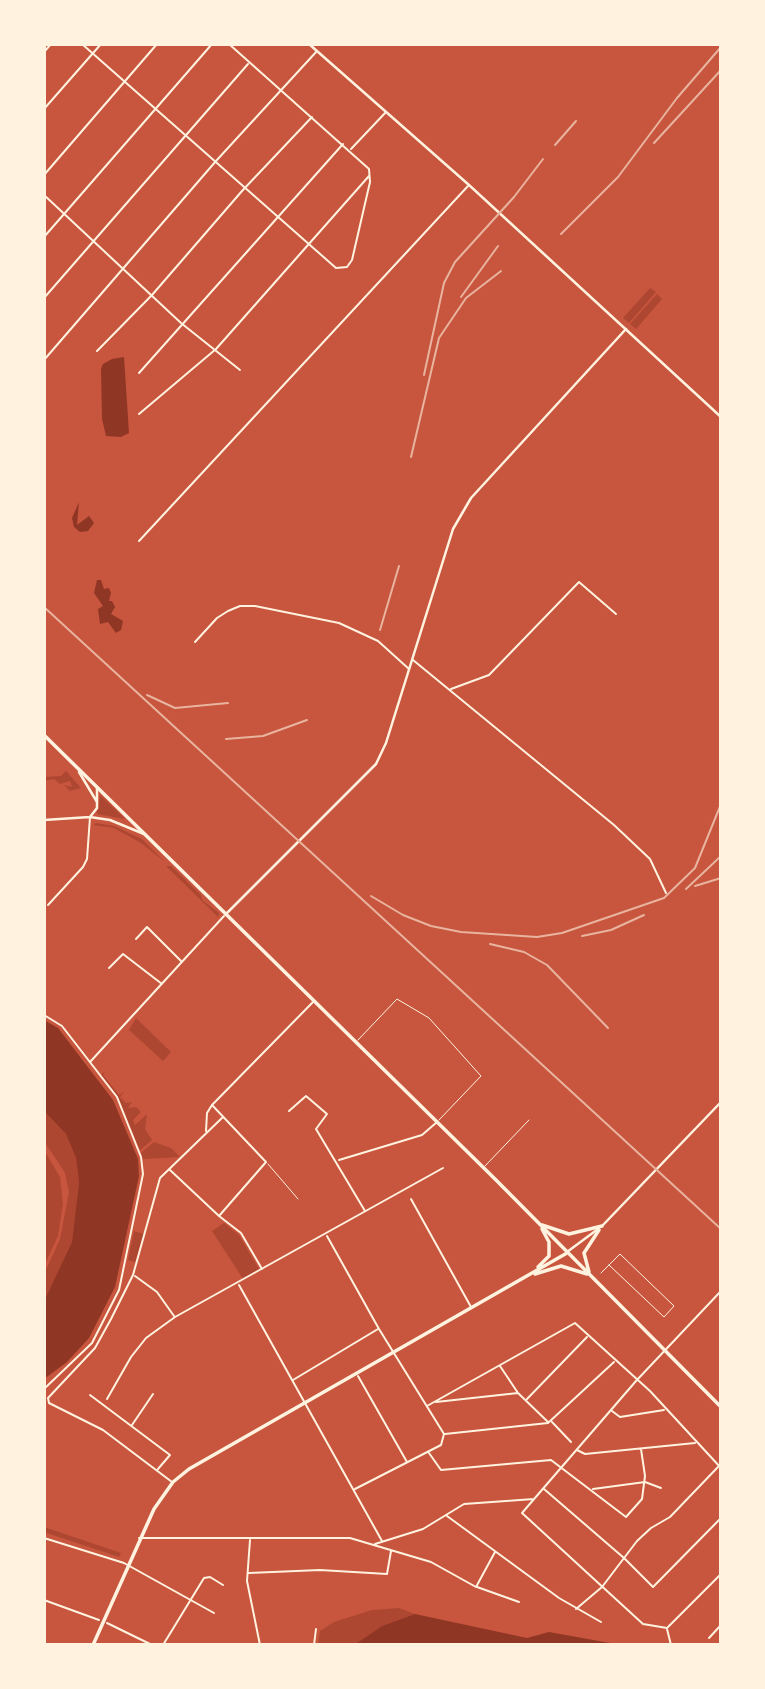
<!DOCTYPE html>
<html>
<head>
<meta charset="utf-8">
<style>
  body { margin:0 }
  #map { position:relative; width:765px; height:1689px; overflow:hidden; background:#c8553d; font-family:Raleway,sans-serif }
  canvas { display:block }
  .frame { position:absolute; inset:0; border:46px solid #fff3e0; pointer-events:none }
</style>
</head>
<body>
<div id="map">
<canvas width="765" height="1689"></canvas>
<div class="frame"></div>
</div>
<script>
const ctx = document.querySelector('canvas').getContext('2d');
ctx.lineJoin = 'round';
function fillPath(path, color) { ctx.fillStyle = color; ctx.fill(path, 'evenodd'); }
const toPath = rows => new Path2D(rows.map(r => 'M' + r).join(''));
function strokePath(path, color, width, dash) { ctx.strokeStyle = color; ctx.lineWidth = width; ctx.lineCap = dash ? 'butt' : 'round'; ctx.setLineDash(dash || []); ctx.stroke(path); }
const green = toPath([
  [650,288,656,292,629,323,623,318],
  [657,294,662,299,636,329,630,324],
  [66,771,81,788,70,791,64,785,72,787,70,781,60,784,54,779,44,781,44,777,61,776],
  [100,795,125,819,97,814],
  [96,823,114,826,142,839,165,862,141,843,114,828,93,825],
  [171,866,201,895,202,900,219,913,218,917,166,866],
  [136,1018,171,1052,163,1061,129,1030],
  [105,1071,103,1075,119,1095,124,1092,120,1097,126,1103,132,1102,128,1108,136,1107,141,1112,133,1120,135,1125,147,1114,145,1129,152,1140,140,1150,117,1095,101,1075],
  [44,1111,66,1134,76,1158,79,1182,72,1242,44,1301,44,1274,60,1239,69,1192,65,1173,44,1141],
  [154,1142,171,1148,180,1157,143,1159,141,1153],
  [44,1150,60,1177,63,1204,58,1236,44,1266],
  [224,1223,239,1235,259,1269,243,1279,212,1231],
  [134,1231,144,1234,135,1262,128,1260],
  [44,1527,121,1553,119,1557,44,1532],
  [399,1608,415,1614,382,1626,354,1645,318,1645,320,1631,334,1622,372,1610]
]);
const water = toPath([
  [124,357,129,433,121,437,106,436,102,419,101,369,103,364,112,359],
  [79,502,77,525,89,516,94,523,88,531,80,532,74,527,72,518],
  [97,580,101,580,104,589,109,588,111,593,109,601,112,601,115,607,111,614,123,621,121,630,116,633,108,622,100,624,98,609,103,606,94,593],
  [44,1020,58,1028,113,1100,138,1159,139,1176,115,1287,89,1338,67,1362,44,1379,44,1301,72,1242,79,1182,76,1158,66,1134,44,1111],
  [415,1614,527,1638,549,1632,621,1645,354,1645,382,1626]
]);
const service = toPath([
  [358,1040,397,999,429,1018,481,1076,439,1120],
  [268,1164,298,1199],
  [485,1166,529,1120],
  [601,1273,620,1254,674,1306,664,1317,609,1265]
]);
const pedestrian = toPath([
  [44,1015,62,1026,117,1097,141,1157,143,1174,119,1290,92,1343,44,1389],
  [314,1645,316,1629]
]);
const minor = toPath([
  [82,44,336,268,347,267,352,260,370,182,369,169,229,44],
  [44,52,51,44],
  [44,109,101,44],
  [351,149,386,112],
  [44,175,157,44],
  [44,195,181,323,240,370],
  [44,237,212,44],
  [44,298,248,64],
  [97,351,152,295,242,191,312,117],
  [44,360,216,161,317,51],
  [139,373,343,144],
  [139,414,216,349,369,176],
  [139,541,468,186],
  [195,642,217,618,228,611,240,606,255,606,339,623,378,641,409,669],
  [413,660,614,825,650,859,666,893],
  [451,689,489,675,579,582,616,614],
  [48,905,83,867,87,859,90,817],
  [136,939,147,927,182,962],
  [109,968,123,954,162,984],
  [90,1062,224,916],
  [212,1105,266,1162,219,1216,241,1233,262,1269],
  [289,1111,306,1096,327,1114,316,1129,365,1211],
  [206,1131,207,1113,212,1105,314,1001],
  [339,1160,422,1135,437,1122],
  [170,1170,219,1216],
  [411,1199,471,1307],
  [327,1236,379,1329,444,1434,441,1445,355,1489],
  [135,1276,157,1292,174,1316],
  [239,1285,382,1541],
  [500,1366,518,1393,548,1422],
  [358,1376,407,1462],
  [293,1380,378,1329],
  [90,1395,170,1455,158,1469],
  [107,1399,131,1357,146,1338,175,1317,443,1168],
  [527,1399,587,1337],
  [436,1402,518,1393],
  [427,1406,575,1323,650,1391,721,1468],
  [612,1411,620,1417,664,1410],
  [552,1422,571,1442],
  [132,1425,153,1394],
  [445,1434,548,1423,614,1362],
  [577,1450,585,1454,695,1443],
  [429,1453,441,1470,551,1460,626,1517,642,1499,645,1476,641,1449],
  [172,1482,103,1430,49,1403,48,1398,95,1348,111,1319,133,1275,160,1178,223,1117],
  [544,1489,624,1558,653,1587,721,1518],
  [593,1489,645,1482,661,1488],
  [447,1516,559,1598,601,1622],
  [44,1538,124,1563,214,1613],
  [139,1538,350,1538,431,1562,476,1587,495,1552],
  [250,1540,247,1581,260,1645],
  [375,1544,423,1529,464,1504,534,1499],
  [249,1573,320,1570,387,1574,391,1551],
  [477,1587,519,1602],
  [44,1600,99,1620],
  [576,1609,602,1587,637,1541,651,1528,670,1517,718,1467],
  [107,1623,152,1645],
  [668,1627,721,1574],
  [667,1628,643,1624,522,1513,636,1381,721,1291],
  [667,1629,671,1645],
  [709,1638,721,1625],
  [163,1645,204,1578,210,1577,223,1585]
]);
const tertiary = toPath([
  [79,772,97,802],
  [90,817,97,808,97,788],
  [44,820,90,817,110,820,144,834],
  [226,914,376,764,386,743,453,529,471,498,626,329]
]);
const secondary = toPath([
  [309,44,469,185,721,417],
  [603,1225,721,1102],
  [567,1252,598,1229]
]);
const primary = toPath([
  [44,735,495,1179,721,1407],
  [542,1225,569,1234,602,1226],
  [538,1267,549,1256,549,1242,542,1229],
  [589,1272,584,1253,599,1230],
  [535,1274,561,1266,587,1274],
  [93,1645,154,1509,173,1482,189,1469,567,1253]
]);
const rail = toPath([
  [654,143,721,70],
  [555,145,576,121],
  [561,234,618,177,677,98,721,47],
  [461,297,498,246],
  [424,375,444,283,455,262,514,197,543,159],
  [411,457,439,338,466,298,501,271],
  [44,607,721,1229],
  [380,630,399,566],
  [147,695,175,708,228,703],
  [226,739,263,736,307,720],
  [695,886,721,878],
  [686,889,721,856],
  [371,896,403,915,431,926,461,932,537,937,562,933,664,898,695,868,721,804],
  [582,936,611,930,644,915],
  [490,944,524,952,547,965,608,1028]
]);
fillPath(green, '#ae4732');
fillPath(water, '#8f3625');
strokePath(service, '#fff3e0', 1);
strokePath(pedestrian, '#fff3e0', 2);
strokePath(minor, '#fff3e0', 2);
strokePath(tertiary, '#fff3e0', 2.5);
strokePath(secondary, '#fff3e0', 2.5);
strokePath(primary, '#fff3e0', 3.5);
strokePath(rail, '#e9b49f', 2);
</script>
</body>
</html>
